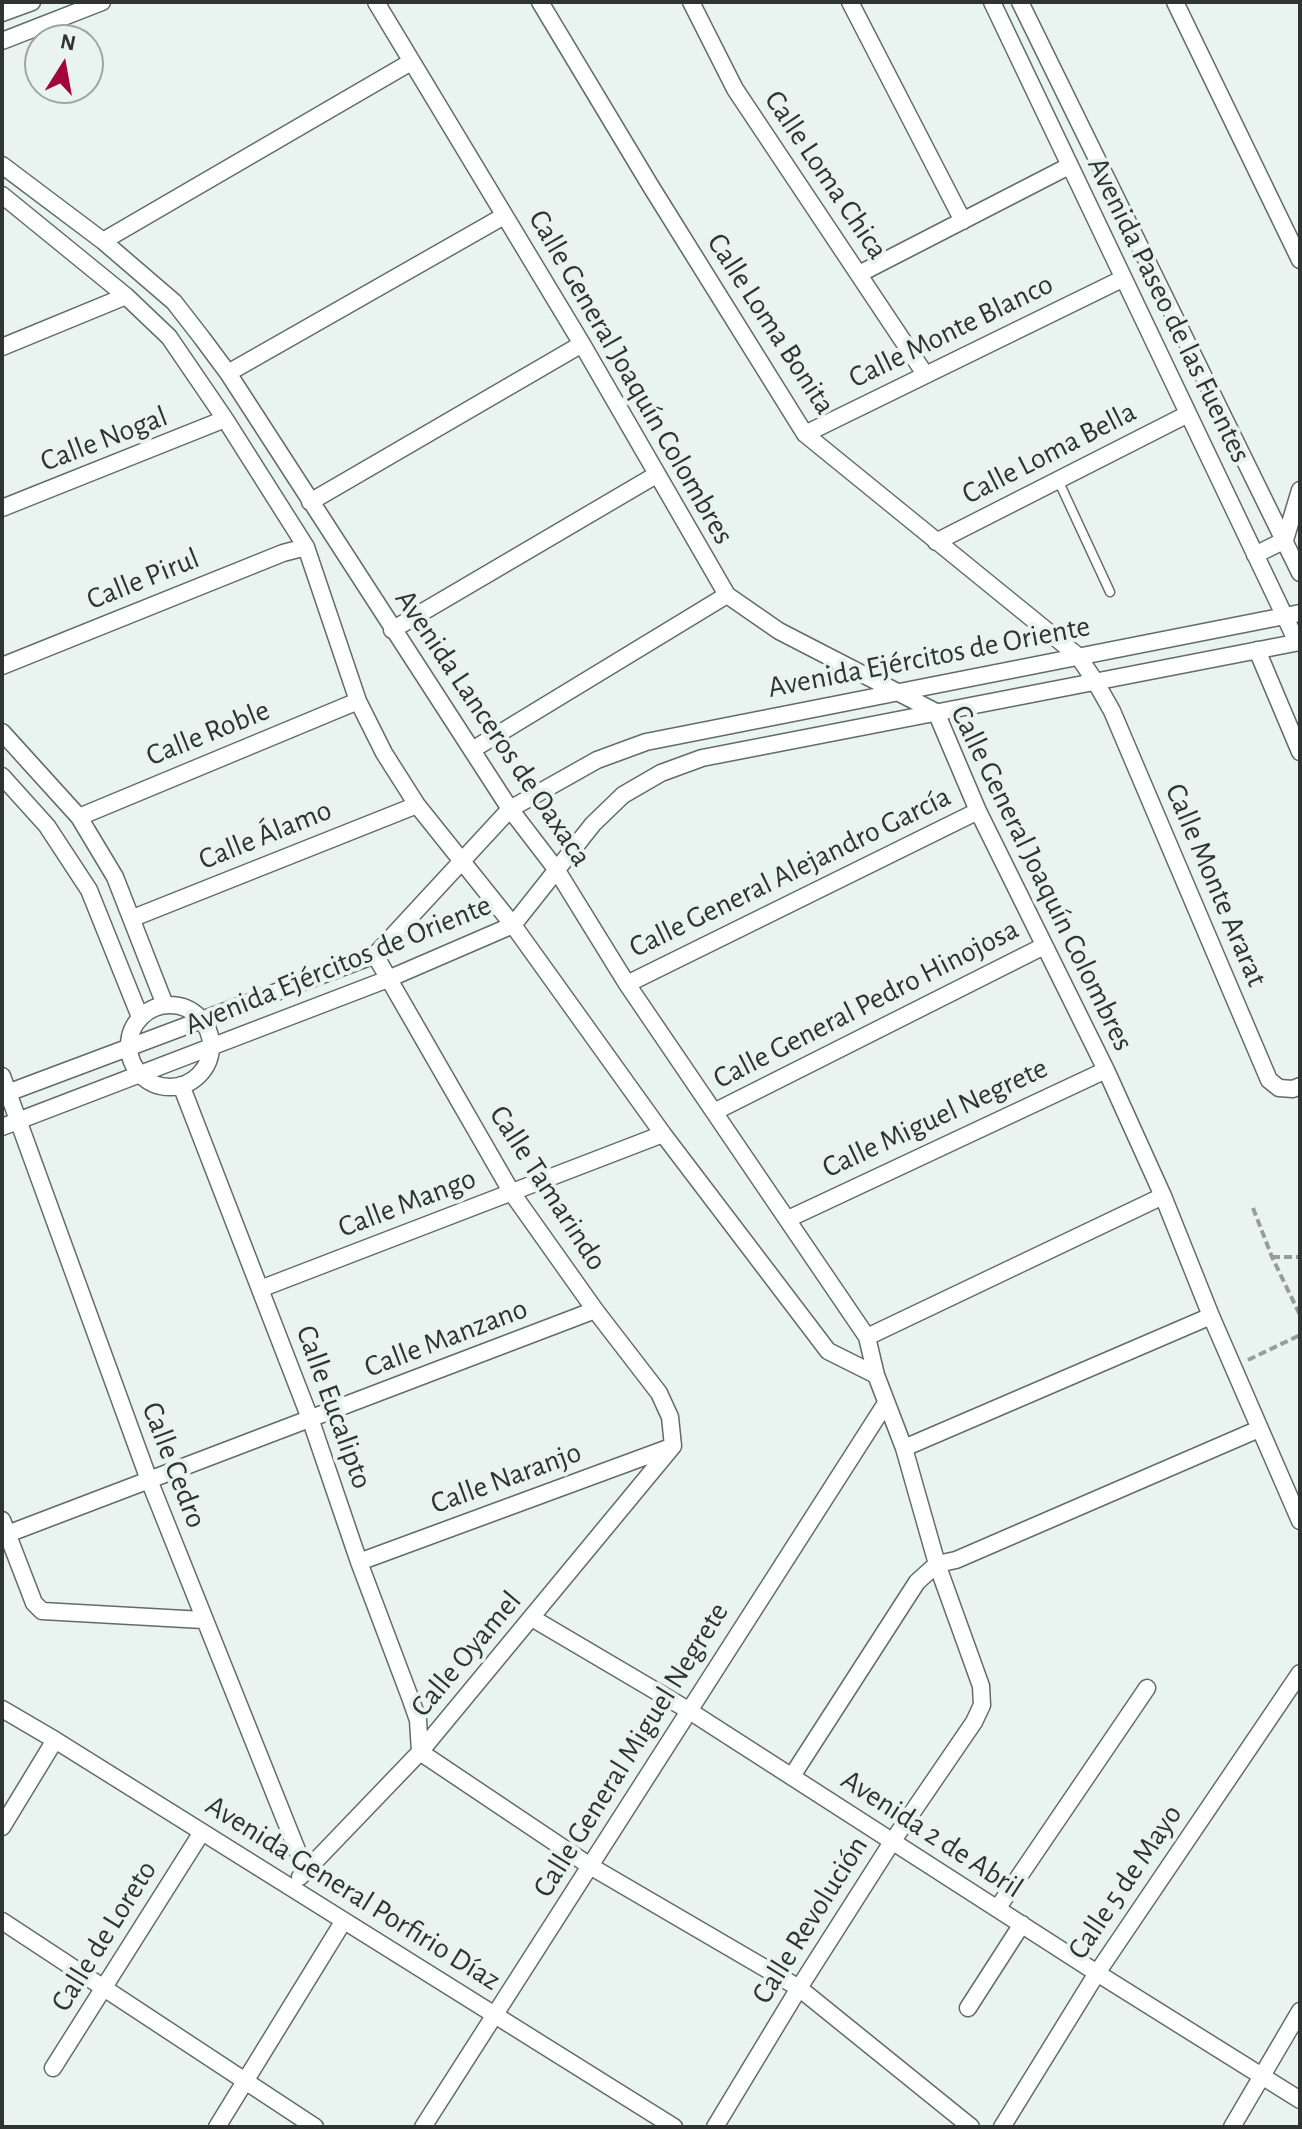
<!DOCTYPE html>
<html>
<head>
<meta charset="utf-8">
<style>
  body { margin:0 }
  #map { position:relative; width:1302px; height:2129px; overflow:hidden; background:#e9f4f0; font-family:"Alegreya Sans",sans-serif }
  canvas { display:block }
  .frame { position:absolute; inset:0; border:4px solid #2f3432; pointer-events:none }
  .north { position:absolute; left:24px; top:24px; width:80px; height:80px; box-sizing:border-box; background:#e9f4f0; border:2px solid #9fa7a4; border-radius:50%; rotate:11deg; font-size:22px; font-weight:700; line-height:32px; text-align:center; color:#2f3432 }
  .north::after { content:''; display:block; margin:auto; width:28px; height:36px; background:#a3063c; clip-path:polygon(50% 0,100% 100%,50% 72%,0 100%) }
</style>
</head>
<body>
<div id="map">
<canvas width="1302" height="2129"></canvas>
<div class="frame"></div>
<div class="north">N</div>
</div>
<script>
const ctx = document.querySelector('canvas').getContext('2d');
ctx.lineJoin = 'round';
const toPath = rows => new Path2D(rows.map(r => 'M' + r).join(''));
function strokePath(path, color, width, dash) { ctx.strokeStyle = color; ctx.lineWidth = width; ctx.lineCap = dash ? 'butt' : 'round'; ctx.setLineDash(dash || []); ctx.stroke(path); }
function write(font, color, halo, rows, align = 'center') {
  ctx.font = font + ' "Alegreya Sans",sans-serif'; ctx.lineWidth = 8; ctx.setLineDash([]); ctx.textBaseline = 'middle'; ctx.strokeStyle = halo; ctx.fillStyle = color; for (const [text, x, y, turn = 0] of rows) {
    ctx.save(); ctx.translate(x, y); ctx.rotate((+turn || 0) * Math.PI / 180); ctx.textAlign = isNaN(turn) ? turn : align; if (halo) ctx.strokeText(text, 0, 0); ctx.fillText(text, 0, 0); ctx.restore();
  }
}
const path = toPath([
  [1253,1208,1272,1257,1300,1315],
  [1272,1257,1300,1257],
  [1248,1360,1300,1335]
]);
const lane = toPath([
  [1058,480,1110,592]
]);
const street = toPath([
  [376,2,582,344,727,595,779,631,936,712,978,811,1106,1070,1163,1196,1211,1316,1300,1521],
  [540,2,650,185,805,434,1078,656,1095,681,1112,711,1269,1080,1279,1088,1293,1089,1300,1086],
  [691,2,735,89,925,374],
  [850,2,963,221],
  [992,2,1297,642],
  [1020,2,1300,573],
  [1175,2,1300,260],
  [2,13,32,2],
  [2,41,102,2],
  [2,165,103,241,174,302,202,338,228,373,510,809,556,869,627,984,867,1337,876,1375,904,1448,937,1564,981,1686,982,1705,974,1722,892,1842,799,1988,715,2127],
  [2,195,126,296,169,337,225,419,306,547,358,701,384,753,417,805,513,925,663,1134,828,1351,876,1375],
  [103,241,411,62],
  [859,274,1069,166],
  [2,347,126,296],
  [228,373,504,216],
  [805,434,1122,279],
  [310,502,582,344],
  [2,508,225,419],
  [936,542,1188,414],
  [1255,555,1285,540,1300,490],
  [392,630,656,475],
  [1257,650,1300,752],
  [2,666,283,553,306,547],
  [2,732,79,817,115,877,165,1005],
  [472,750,727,595],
  [2,776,47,826,89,890,140,1017],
  [79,817,358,701],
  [133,918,417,805],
  [375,955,512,1193,595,1310,659,1393,670,1417,673,1446],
  [627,984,978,811],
  '129 1046a41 41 0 1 1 82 0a41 41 0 1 1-82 0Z',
  [2,1076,149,1480,305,1870],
  [181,1085,311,1421,359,1562,411,1700,418,1720,420,1752,590,1866,799,1988,971,2127],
  [2,1095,375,955,510,809,597,760,646,742,1300,613],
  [714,1112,1044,946],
  [2,1127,388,979,513,925,593,824,623,795,661,773,702,758,1300,642],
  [788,1219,1106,1070],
  [260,1289,663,1134],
  [867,1337,1163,1196],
  [904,1448,1211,1316],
  [2,1520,34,1603,42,1611,203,1620],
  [2,1536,595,1310],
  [359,1562,671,1447],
  [532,1618,688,1710,1097,1973,1300,2100],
  [2,1709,55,1740,674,2127],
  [792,1776,917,1582,937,1564,956,1560,1259,1429],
  [2,1827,55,1740],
  [300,1877,420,1752,673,1446],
  [997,1909,1147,1688],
  [2,1921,315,2127],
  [968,2008,1022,1924],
  [53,2068,202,1832],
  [217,2127,343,1922],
  [423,2127,886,1403],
  [1002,2127,1097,1973,1300,1673],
  [1232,2127,1300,2011]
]);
const streetNames = [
  ["Calle Loma Chica",826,175,56],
  ["Avenida Paseo de las Fuentes",1169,310,64],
  ["Calle Loma Bonita",771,324,57],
  ["Calle Monte Blanco",951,331,-26],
  ["Calle General Joaquín Colombres",631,377,60],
  ["Calle Nogal",104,439,-21],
  ["Calle Loma Bella",1049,453,-27],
  ["Calle Pirul",143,579,-22],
  ["Avenida Ejércitos de Oriente",929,657,-11],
  ["Avenida Lanceros de Oaxaca",493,728,56],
  ["Calle Roble",208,733,-22],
  ["Calle Álamo",265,835,-22],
  ["Calle General Alejandro García",790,872,-26],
  ["Calle General Joaquín Colombres",1042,878,64],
  ["Calle Monte Ararat",1216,885,67],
  ["Avenida Ejércitos de Oriente",338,965,-22],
  ["Calle General Pedro Hinojosa",866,1004,-27],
  ["Calle Miguel Negrete",935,1118,-25],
  ["Calle Tamarindo",548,1188,57],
  ["Calle Mango",407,1203,-21],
  ["Calle Manzano",446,1338,-21],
  ["Calle Eucalipto",334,1407,70],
  ["Calle Cedro",174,1465,69],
  ["Calle Naranjo",506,1478,-20],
  ["Calle Oyamel",466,1654,-50],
  ["Calle General Miguel Negrete",631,1750,-58],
  ["Avenida 2 de Abril",932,1834,33],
  ["Calle 5 de Mayo",1125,1882,-56],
  ["Avenida General Porfirio Díaz",353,1893,32],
  ["Calle Revolución",810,1920,-58],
  ["Calle de Loreto",104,1936,-58]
];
strokePath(lane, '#626c68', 11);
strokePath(street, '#626c68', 19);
strokePath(path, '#969e9b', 4, [8, 4]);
strokePath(lane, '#fff', 8);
strokePath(street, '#fff', 16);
write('30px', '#2f3432', '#e9f4f0', streetNames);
</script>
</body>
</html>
